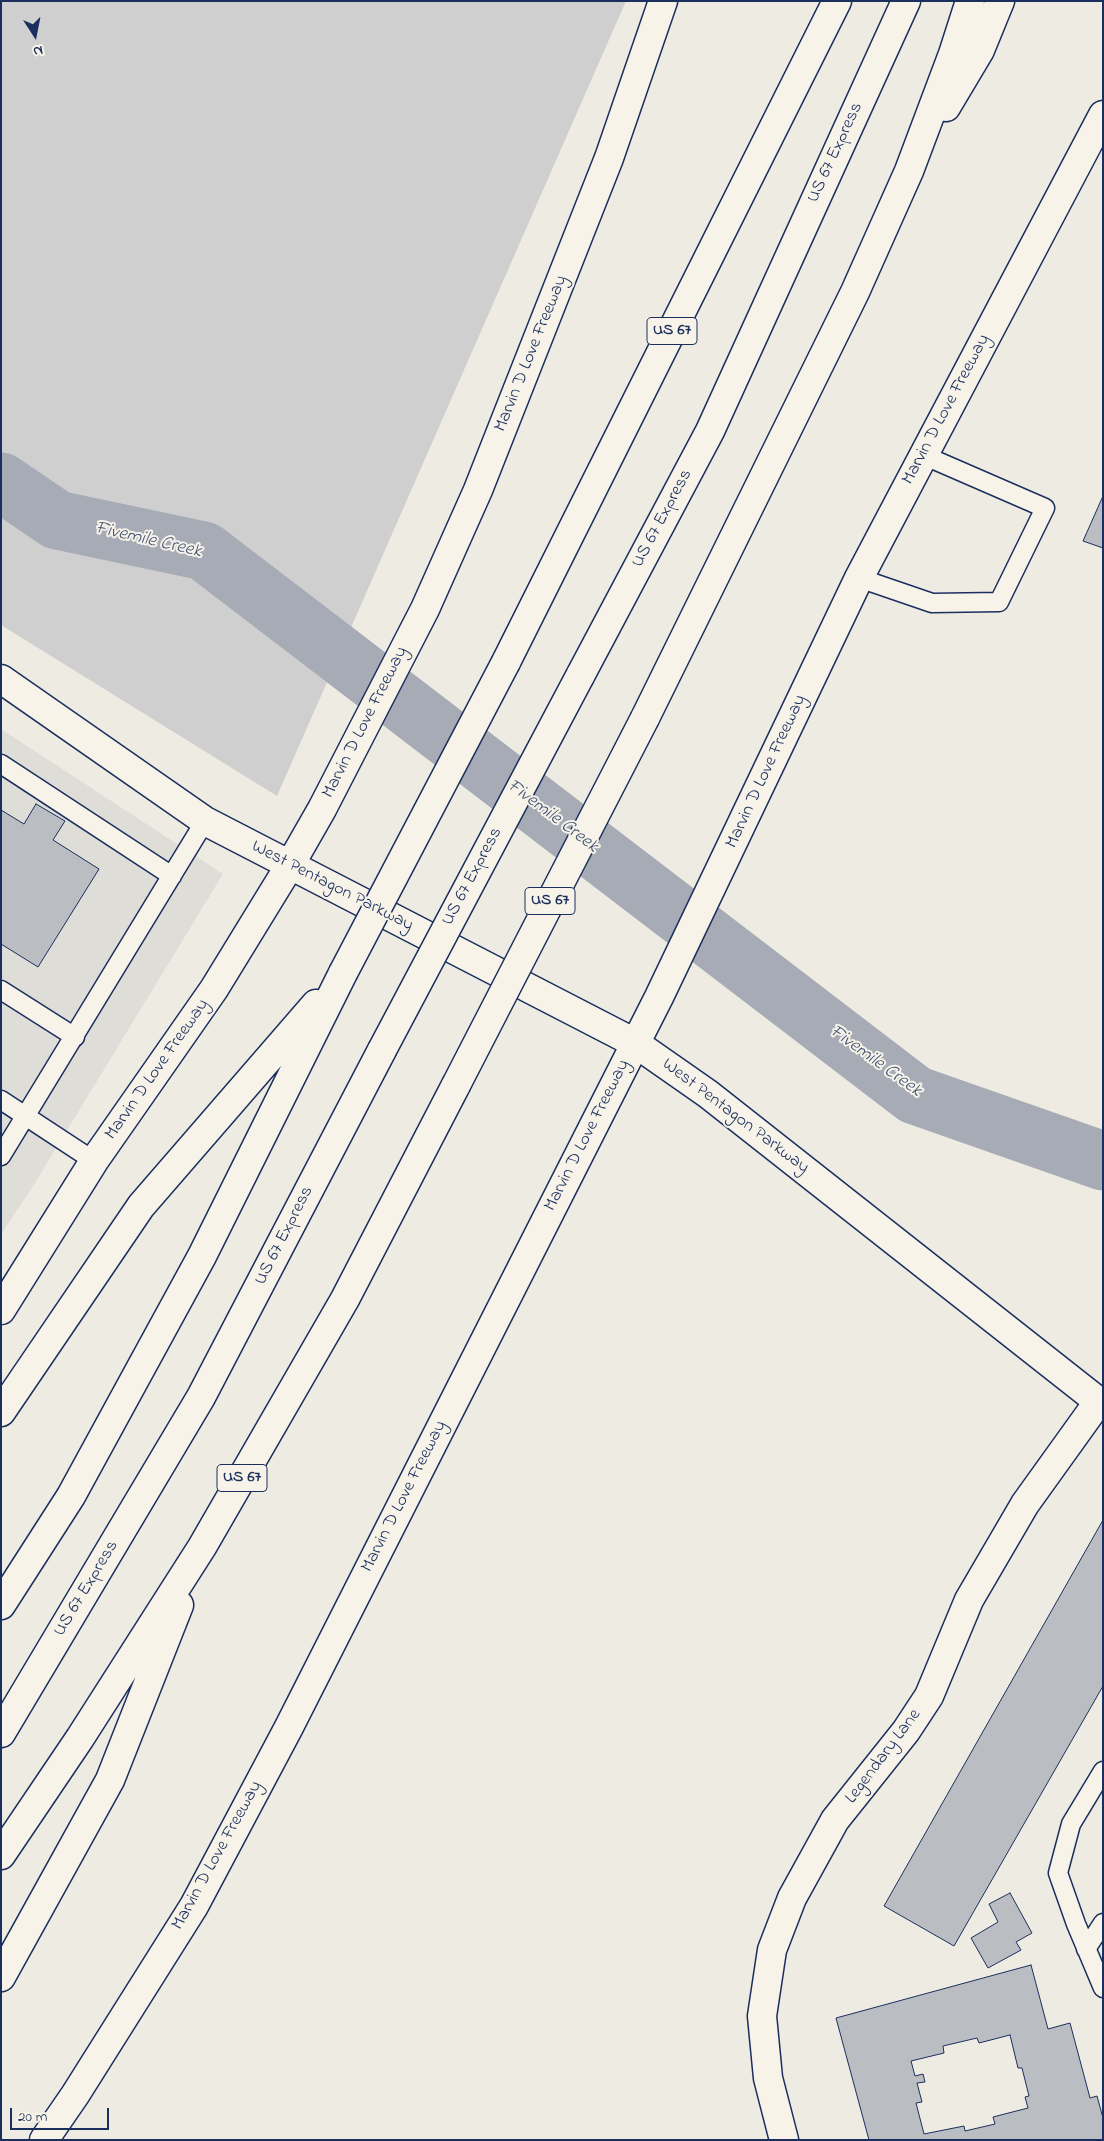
<!DOCTYPE html>
<html>
<head>
<meta charset="utf-8">
<style>
  body { margin:0 }
  #map { position:relative; width:1104px; height:2141px; overflow:hidden; background:#eeebe2; font-family:"Indie Flower",sans-serif }
  canvas { display:block }
  .frame { position:absolute; inset:0; border:2px solid #1b2f5e; pointer-events:none }
  .north { position:absolute; left:10px; top:10px; width:50px; height:50px; -webkit-text-stroke:4px #f7f3e8; paint-order:stroke; rotate:169deg; font-size:14px; font-weight:700; line-height:20px; text-align:center; color:#1b2f5e }
  .north::after { content:''; display:block; margin:auto; width:18px; height:22px; background:#1b2f5e; clip-path:polygon(50% 0,100% 100%,50% 72%,0 100%) }
  .scale { position:absolute; left:10px; top:2108px; width:99px; height:22px; box-sizing:border-box; border:2px solid #1b2f5e; border-top:0; padding-left:6px; font-size:15px; line-height:18px; white-space:nowrap; color:#1b2f5e; -webkit-text-stroke:4px #f7f3e8; paint-order:stroke }
</style>
</head>
<body>
<div id="map">
<canvas width="1104" height="2141"></canvas>
<div class="frame"></div>
<div class="north">N</div>
<div class="scale">20 m</div>
</div>
<script>
const ctx = document.querySelector('canvas').getContext('2d');
ctx.lineJoin = 'round';
function fillPath(path, color) { ctx.fillStyle = color; ctx.fill(path, 'evenodd'); }
const toPath = rows => new Path2D(rows.map(r => 'M' + r).join(''));
function strokePath(path, color, width, dash) { ctx.strokeStyle = color; ctx.lineWidth = width; ctx.lineCap = dash ? 'butt' : 'round'; ctx.setLineDash(dash || []); ctx.stroke(path); }
function write(font, color, halo, rows, align = 'center') {
  ctx.font = font + ' "Indie Flower",sans-serif'; ctx.lineWidth = 4; ctx.setLineDash([]); ctx.textBaseline = 'middle'; ctx.strokeStyle = halo; ctx.fillStyle = color; for (const [text, x, y, turn = 0] of rows) {
    ctx.save(); ctx.translate(x, y); ctx.rotate((+turn || 0) * Math.PI / 180); ctx.textAlign = isNaN(turn) ? turn : align; if (halo) ctx.strokeText(text, 0, 0); ctx.fillText(text, 0, 0); ctx.restore();
  }
}
const built = toPath([
  [1,729,223,874,30,1191,1,1234]
]);
const green = toPath([
  [1,1,626,1,277,796,1,625]
]);
const river = toPath([
  [1,482,57,520,204,551,915,1095,1103,1161]
]);
const building = toPath([
  [1103,496,1103,548,1083,541,1103,496],
  [36,804,65,821,53,840,99,869,38,967,1,944,1,810,24,824,36,804],
  [1103,1520,1103,1686,954,1946,884,1906,1103,1520],
  [1010,1893,1032,1933,1016,1942,1021,1950,988,1968,971,1938,998,1922,989,1904,1010,1893],
  [1031,1965,1048,2029,1070,2023,1090,2098,1097,2096,1103,2118,1103,2140,869,2140,836,2018,1031,1965],
  [1010,2035,1018,2068,1022,2068,1029,2096,1025,2097,1028,2108,993,2117,995,2124,965,2131,964,2126,924,2134,916,2103,922,2102,917,2083,925,2082,923,2074,915,2076,911,2061,944,2053,943,2046,977,2038,979,2043,1010,2035]
]);
const lane = toPath([
  [859,578,932,603,999,602,1045,508,923,455],
  [1,764,172,876],
  [1,990,75,1037],
  [1,1100,94,1161],
  [1,1156,205,821],
  [1103,1771,1071,1824,1058,1873,1076,1924,1103,1988],
  [1086,1949,1103,1923]
]);
const street = toPath([
  [784,2140,768,2078,762,2016,772,1950,792,1898,835,1820,906,1731,929,1696,969,1600,1025,1504,1099,1401]
]);
const secondary = toPath([
  [1,679,205,821,635,1043,708,1094,1103,1405],
  [1,1310,94,1161,214,989,290,865,322,809,425,609,478,490,609,158,663,1],
  [44,2140,75,2095,194,1906,289,1727,659,997,859,578,1103,115]
]);
const highway = toPath([
  [946,107,980,50,1000,1],
  [506,662,837,1],
  [580,676,710,431,906,1],
  [645,718,855,292,909,171,953,54,970,1],
  [1,1412,141,1206,316,1004],
  [1,1605,71,1496,202,1256,343,973],
  [1,1733,201,1397,382,1050],
  [1,1855,80,1738,202,1547,345,1299,456,1085],
  [1,1977,110,1780,179,1605]
]);
const highwayBridge = toPath([
  [343,973,506,662],
  [382,1050,580,676],
  [456,1085,645,718]
]);
const shields = [
  [672,331,50],
  [550,901,50],
  [242,1478,50]
];
const shieldNames = [
  ["US 67",672,331],
  ["US 67",550,901],
  ["US 67",242,1478]
];
const streetNames = [
  ["US 67 Express",836,153,-65],
  ["Marvin D Love Freeway",532,354,-68],
  ["Marvin D Love Freeway",947,410,-62],
  ["US 67 Express",663,519,-62],
  ["Marvin D Love Freeway",366,723,-63],
  ["Marvin D Love Freeway",767,772,-65],
  ["US 67 Express",473,877,-62],
  ["West Pentagon Parkway",332,887,27],
  ["Marvin D Love Freeway",158,1070,-55],
  ["West Pentagon Parkway",735,1117,37],
  ["Marvin D Love Freeway",588,1136,-63],
  ["US 67 Express",285,1236,-63],
  ["Marvin D Love Freeway",405,1497,-63],
  ["US 67 Express",87,1589,-59],
  ["Legendary Lane",884,1757,-53],
  ["Marvin D Love Freeway",218,1856,-61]
];
const waterNames = [
  ["Fivemile Creek",148,541,13],
  ["Fivemile Creek",552,817,37],
  ["Fivemile Creek",875,1062,36]
];
fillPath(built, '#deddd8');
fillPath(green, '#cfcfcf');
strokePath(river, '#a6abb5', 59);
fillPath(building, '#babdc2');
strokePath(building, '#1b2f5e', 1);
strokePath(lane, '#1b2f5e', 21);
strokePath(street, '#1b2f5e', 31);
strokePath(secondary, '#1b2f5e', 31);
strokePath(highway, '#1b2f5e', 31);
strokePath(lane, '#f7f3e8', 18);
strokePath(street, '#f7f3e8', 28);
strokePath(secondary, '#f7f3e8', 28);
strokePath(highway, '#f7f3e8', 28);
strokePath(highwayBridge, '#1b2f5e', 31, []);
strokePath(highwayBridge, '#f7f3e8', 28);
for (const [x, y, w] of shields) { const box = new Path2D(); box.roundRect(x - w / 2, y - 13.5, w, 27, 4); ctx.fillStyle = '#f7f3e8'; ctx.fill(box); strokePath(box, '#1b2f5e', 1); }
write('bold 16px', '#1b2f5e', null, shieldNames);
write('18px', '#1b2f5e', '#f7f3e8', streetNames);
write('italic 19px', '#455478', '#f7f3e8', waterNames);
</script>
</body>
</html>
